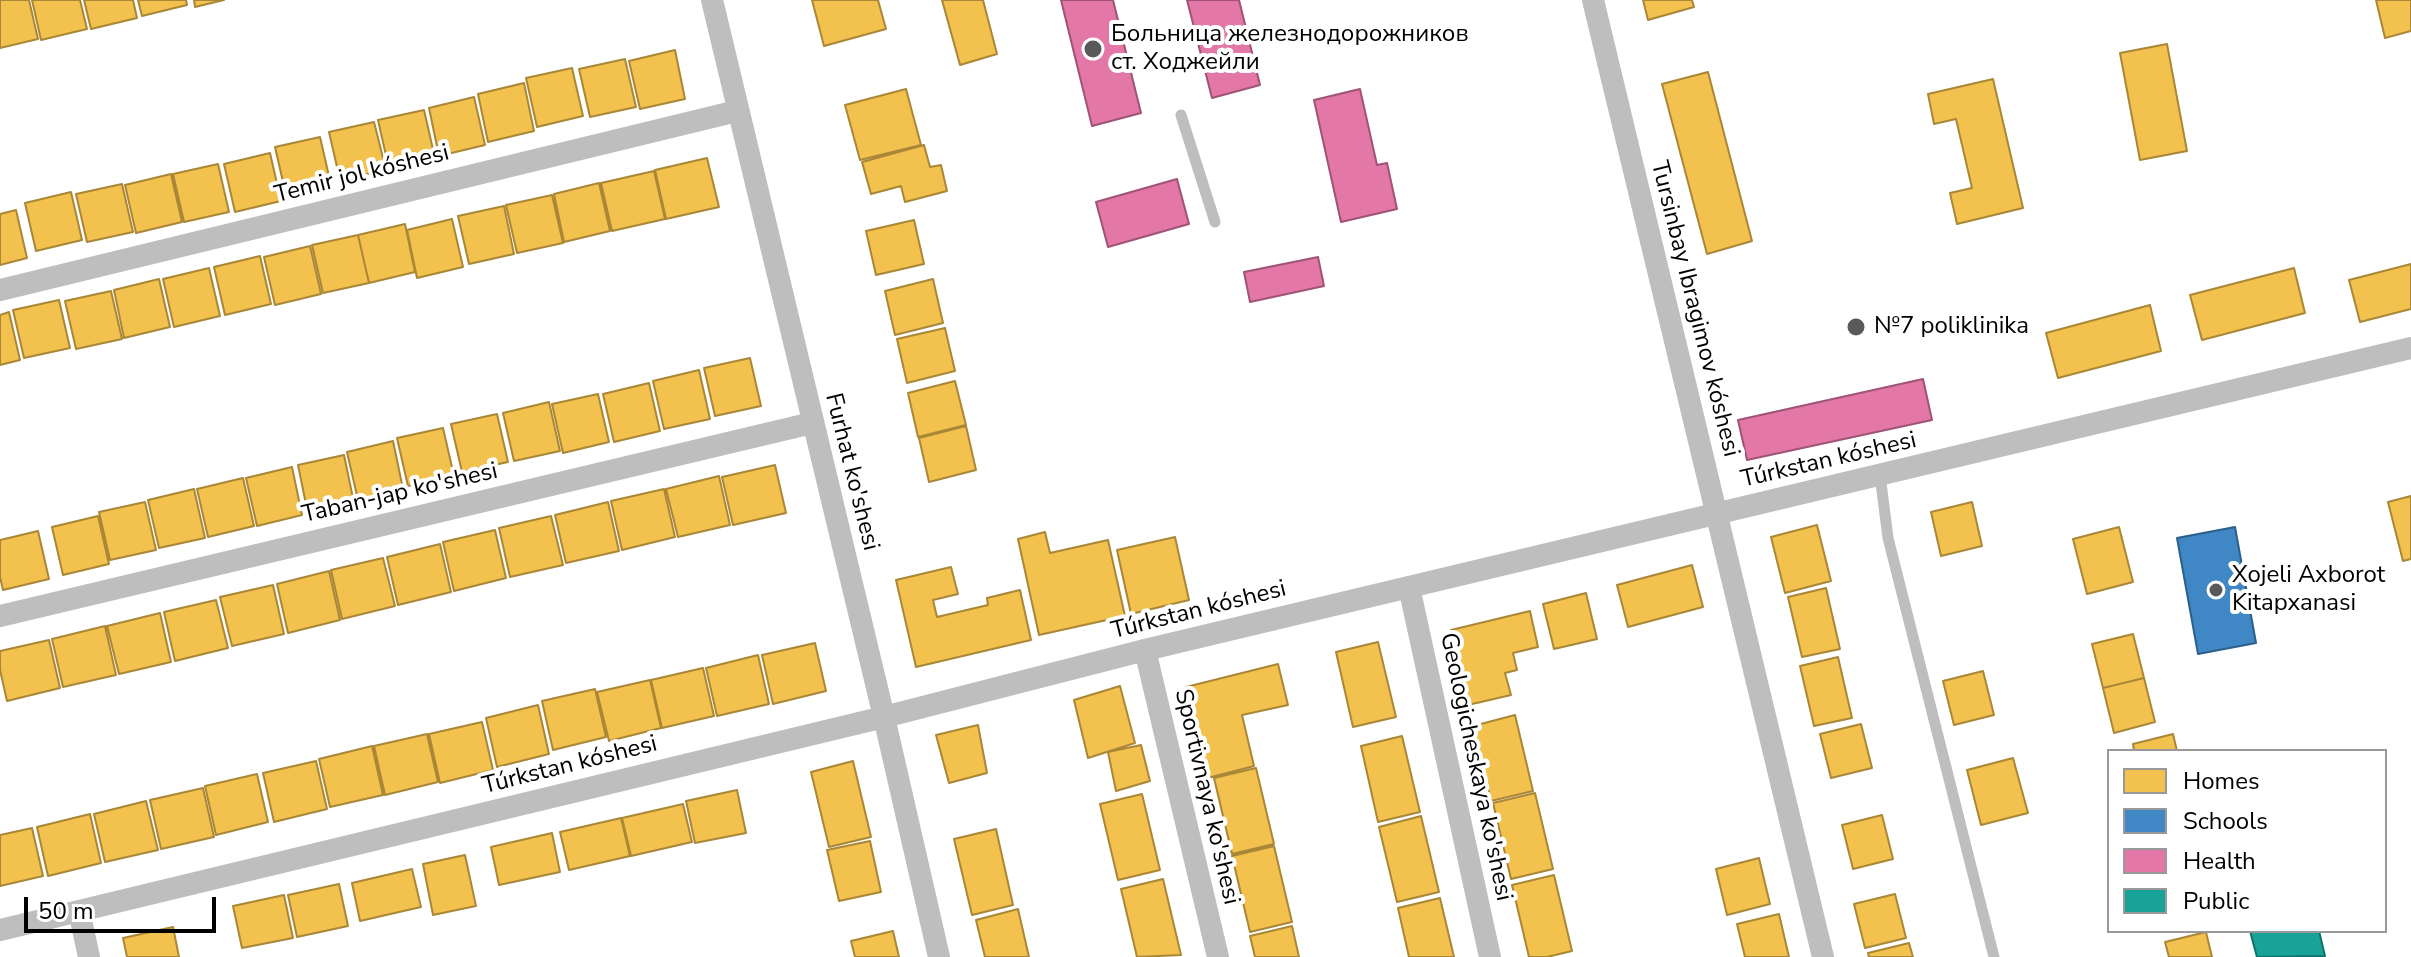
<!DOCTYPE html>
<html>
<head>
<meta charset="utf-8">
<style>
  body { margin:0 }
  #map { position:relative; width:2411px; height:957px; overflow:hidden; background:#fff; font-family:"Nunito Sans",sans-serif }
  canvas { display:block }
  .legend { position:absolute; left:2107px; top:749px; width:280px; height:184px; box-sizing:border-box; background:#fff; border:2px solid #999; margin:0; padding:10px 14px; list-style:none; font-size:24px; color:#000 }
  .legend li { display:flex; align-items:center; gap:16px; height:40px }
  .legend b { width:40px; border:2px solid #999 }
  .scale { position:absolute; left:24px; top:897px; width:192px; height:36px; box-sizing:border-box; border:4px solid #000; border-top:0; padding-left:10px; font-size:24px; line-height:28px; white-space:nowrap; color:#000; -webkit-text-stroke:6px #fff; paint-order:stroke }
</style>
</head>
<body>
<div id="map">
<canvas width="2411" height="957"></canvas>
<ul class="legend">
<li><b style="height:22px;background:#f2c14e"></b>Homes</li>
<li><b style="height:22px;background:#3f88c5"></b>Schools</li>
<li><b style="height:22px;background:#e377a8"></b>Health</li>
<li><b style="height:22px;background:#17a398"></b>Public</li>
</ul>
<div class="scale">50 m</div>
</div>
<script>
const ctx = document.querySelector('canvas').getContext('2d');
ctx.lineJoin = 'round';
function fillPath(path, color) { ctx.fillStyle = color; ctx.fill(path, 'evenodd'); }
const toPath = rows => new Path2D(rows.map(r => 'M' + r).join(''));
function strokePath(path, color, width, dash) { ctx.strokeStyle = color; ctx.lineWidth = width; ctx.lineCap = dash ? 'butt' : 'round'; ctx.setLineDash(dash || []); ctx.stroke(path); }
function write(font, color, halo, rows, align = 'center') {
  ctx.font = font + ' "Nunito Sans",sans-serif'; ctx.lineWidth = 8; ctx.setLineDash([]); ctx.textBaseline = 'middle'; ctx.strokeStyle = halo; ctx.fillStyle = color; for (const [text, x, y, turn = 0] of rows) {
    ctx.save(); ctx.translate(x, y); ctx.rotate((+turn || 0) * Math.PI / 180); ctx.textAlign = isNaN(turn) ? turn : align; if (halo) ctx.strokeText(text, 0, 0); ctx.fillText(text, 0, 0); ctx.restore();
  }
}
const homes = toPath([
  [0,0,29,0,38,39,0,48,0,0],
  [32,0,80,0,87,29,41,40,32,0],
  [84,0,133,0,137,18,91,29,84,0],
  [138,0,186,0,187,5,142,16,138,0],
  [194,0,224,0,195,7,194,0],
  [812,0,878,0,886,29,824,46,812,0],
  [942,0,983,0,997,54,960,65,942,0],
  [1643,0,1692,0,1694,7,1648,20,1643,0],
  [2376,0,2411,0,2411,31,2385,38,2376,0],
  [2167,44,2187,151,2140,160,2120,53,2167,44],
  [675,50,685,99,640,109,629,61,675,50],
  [625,59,636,107,590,117,579,69,625,59],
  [572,68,583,116,537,127,526,78,572,68],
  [1708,72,1752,241,1707,254,1662,84,1708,72],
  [1993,79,2023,208,1957,224,1950,193,1972,188,1956,119,1934,124,1928,94,1993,79],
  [524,83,534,131,488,142,478,94,524,83],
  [906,89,921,145,860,160,845,105,906,89],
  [474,97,485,145,439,156,429,108,474,97],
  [424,110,435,158,389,169,378,120,424,110],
  [374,122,386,170,340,180,329,132,374,122],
  [320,137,331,185,286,195,275,147,320,137],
  [924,145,930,167,941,165,947,191,905,202,901,186,871,194,862,162,924,145],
  [270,153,281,201,235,212,224,164,270,153],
  [707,158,719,207,666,219,655,170,707,158],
  [218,164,229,212,184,222,173,174,218,164],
  [654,171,665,219,612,231,601,183,654,171],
  [171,174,182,222,136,233,125,185,171,174],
  [599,183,610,231,564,242,554,194,599,183],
  [122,184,133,232,87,242,76,194,122,184],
  [71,192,82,240,36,251,25,203,71,192],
  [552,195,563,243,517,253,506,205,552,195],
  [504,206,514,254,469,264,458,216,504,206],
  [16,210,27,258,0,265,0,214,16,210],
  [452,219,463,267,417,278,407,230,452,219],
  [914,220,924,264,876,275,866,231,914,220],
  [405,224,415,272,369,283,358,235,405,224],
  [358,235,369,283,323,293,312,245,358,235],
  [310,246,321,294,275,305,264,257,310,246],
  [260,256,271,304,225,315,214,267,260,256],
  [2411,264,2411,309,2360,322,2349,280,2411,264],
  [209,268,220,316,174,327,163,279,209,268],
  [2294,268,2305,313,2202,340,2190,295,2294,268],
  [159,279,170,327,124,338,114,290,159,279],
  [933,279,943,323,895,335,885,291,933,279],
  [111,291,122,339,76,349,65,301,111,291],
  [59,300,70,348,24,358,13,310,59,300],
  [2150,305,2161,351,2058,378,2046,333,2150,305],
  [9,312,20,360,0,365,0,315,9,312],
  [945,328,955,371,907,383,897,339,945,328],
  [750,358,761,406,715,416,704,368,750,358],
  [699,370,710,419,664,429,653,381,699,370],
  [955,381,966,425,918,437,908,393,955,381],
  [649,383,660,431,614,442,603,394,649,383],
  [598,394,609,442,563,453,552,404,598,394],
  [549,402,560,451,514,461,503,413,549,402],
  [497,414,508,462,462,472,451,424,497,414],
  [966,426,976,470,929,482,919,438,966,426],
  [443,428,454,476,408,486,397,438,443,428],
  [393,441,403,489,358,500,347,452,393,441],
  [344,455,354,503,308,514,298,465,344,455],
  [775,465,786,513,733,525,722,477,775,465],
  [292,467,302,515,257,526,246,478,292,467],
  [719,476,730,525,678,537,666,489,719,476],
  [243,478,254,526,208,537,197,489,243,478],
  [194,489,205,538,159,548,148,500,194,489],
  [664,489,675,537,622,550,611,501,664,489],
  [2411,496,2411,559,2403,561,2388,502,2411,496],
  [145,502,156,550,110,560,99,512,145,502],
  [608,502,619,551,566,563,555,515,608,502],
  [1972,502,1982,546,1941,556,1931,512,1972,502],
  [98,516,109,564,63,575,52,527,98,516],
  [551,516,563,565,510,577,499,528,551,516],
  [1817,525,1831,581,1785,593,1771,537,1817,525],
  [2119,527,2133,582,2087,594,2073,539,2119,527],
  [495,530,506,578,454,591,443,542,495,530],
  [38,531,49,579,3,590,0,577,0,540,38,531],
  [1045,532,1050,553,1108,540,1125,616,1039,635,1018,539,1045,532],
  [1175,537,1189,600,1131,614,1117,550,1175,537],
  [440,544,451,592,398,605,387,557,440,544],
  [383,558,395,606,342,619,331,570,383,558],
  [1692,565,1703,607,1628,627,1617,585,1692,565],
  [951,567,958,594,933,600,937,617,988,605,987,598,1020,590,1031,640,916,667,896,580,951,567],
  [329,571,340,620,288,633,277,584,329,571],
  [273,585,284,634,232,646,220,597,273,585],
  [1826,588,1840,649,1802,657,1788,597,1826,588],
  [1586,593,1597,639,1554,649,1543,604,1586,593],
  [216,600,228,648,175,661,164,612,216,600],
  [1530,611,1538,647,1513,653,1517,670,1505,673,1511,695,1468,705,1451,630,1530,611],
  [160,613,171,662,119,674,107,626,160,613],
  [105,626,116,675,63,687,52,639,105,626],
  [2133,634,2144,678,2103,688,2092,644,2133,634],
  [49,640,60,688,7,701,0,670,0,651,49,640],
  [1378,642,1396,717,1353,727,1336,652,1378,642],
  [815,643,826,691,773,704,762,655,815,643],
  [758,655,769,704,717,716,706,668,758,655],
  [1838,657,1852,718,1814,726,1800,666,1838,657],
  [1278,664,1288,705,1242,715,1254,766,1208,778,1186,687,1278,664],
  [703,668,714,716,662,728,651,680,703,668],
  [1983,671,1994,715,1954,725,1943,681,1983,671],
  [2144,678,2155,722,2114,733,2103,688,2144,678],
  [650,680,661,728,609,741,597,692,650,680],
  [1120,686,1135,743,1088,758,1074,700,1120,686],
  [595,689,606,737,553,750,542,701,595,689],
  [538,705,549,754,497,767,486,718,538,705],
  [1515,715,1533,791,1491,801,1473,726,1515,715],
  [482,722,493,770,440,783,429,734,482,722],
  [1861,724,1872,768,1831,778,1820,734,1861,724],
  [978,725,987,773,949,783,936,735,978,725],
  [427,734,438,782,385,795,374,746,427,734],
  [2173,734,2177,751,2134,751,2133,744,2173,734],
  [1402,736,1420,812,1378,822,1361,746,1402,736],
  [1141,745,1150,781,1116,791,1108,752,1141,745],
  [372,746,383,795,330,807,319,759,372,746],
  [2013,758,2028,813,1981,825,1967,770,2013,758],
  [316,761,327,809,274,822,263,773,316,761],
  [853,761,871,837,829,847,811,772,853,761],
  [1256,768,1274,844,1232,854,1214,778,1256,768],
  [257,774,268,822,216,835,205,786,257,774],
  [203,788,214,837,161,849,150,800,203,788],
  [737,790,746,833,695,843,686,801,737,790],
  [1535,793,1553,869,1511,879,1493,803,1535,793],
  [1142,794,1160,870,1118,880,1100,804,1142,794],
  [146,801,158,850,105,862,94,814,146,801],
  [683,804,692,842,631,856,622,818,683,804],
  [90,814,101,863,48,876,37,827,90,814],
  [1882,815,1893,859,1853,869,1842,825,1882,815],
  [1421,816,1439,892,1397,902,1379,827,1421,816],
  [621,818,630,856,569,870,560,832,621,818],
  [32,828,43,876,0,886,0,835,32,828],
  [996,829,1013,905,972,915,954,839,996,829],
  [552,833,560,872,499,885,491,847,552,833],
  [870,841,881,892,839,901,827,850,870,841],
  [1274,846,1292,922,1250,932,1232,856,1274,846],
  [465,855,476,906,433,915,423,864,465,855],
  [1759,858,1770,904,1727,915,1716,869,1759,858],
  [412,869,421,907,360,921,352,883,412,869],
  [1554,875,1572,951,1547,957,1529,957,1512,885,1554,875],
  [1163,879,1181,955,1137,957,1121,889,1163,879],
  [339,884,348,926,297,937,288,895,339,884],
  [1895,894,1906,938,1865,948,1854,904,1895,894],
  [284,895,293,938,242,948,233,906,284,895],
  [1440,898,1454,957,1409,957,1398,908,1440,898],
  [1018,909,1029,957,985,957,976,920,1018,909],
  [1779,914,1789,957,1745,957,1737,924,1779,914],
  [1292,926,1299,957,1255,957,1250,936,1292,926],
  [173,927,179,957,127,957,123,938,173,927],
  [893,931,899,957,855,957,851,941,893,931],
  [2206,932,2212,957,2169,957,2165,942,2206,932],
  [1909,943,1913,957,1869,957,1868,953,1909,943]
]);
const schools = toPath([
  [2235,527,2256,643,2198,654,2177,538,2235,527]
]);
const health = toPath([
  [1061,0,1113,0,1141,113,1092,126,1061,0],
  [1187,0,1239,0,1260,85,1212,98,1187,0],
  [1360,89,1377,165,1387,163,1397,209,1341,222,1314,100,1360,89],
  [1177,179,1189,224,1108,247,1096,202,1177,179],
  [1318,257,1324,286,1250,302,1244,272,1318,257],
  [1923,379,1932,420,1747,460,1738,420,1923,379]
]);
const public = toPath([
  [2250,931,2319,931,2325,956,2257,957,2250,931]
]);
const lane = toPath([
  [1181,115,1215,222],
  [1880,475,1888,538,1994,957]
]);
const street = toPath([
  [712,0,884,717,939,957],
  [1593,0,1823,957],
  [0,290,737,111],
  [1409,587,1490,957],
  [0,616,812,423],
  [1145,650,1218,957],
  [79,911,89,957],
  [0,930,884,717,1145,650,2411,348]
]);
const markers = [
  [1093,49,10,"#595959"],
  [1856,327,10,"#595959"],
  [2216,590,8,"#595959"]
];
const poiNames = [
  ["Больница железнодорожников",1111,35],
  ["ст. Ходжейли",1111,63],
  ["№7 poliklinika",1874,327],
  ["Xojeli Axborot",2232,576],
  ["Kitapxanasi",2232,604]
];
const streetNames = [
  ["Temir jol kóshesi",362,175,-14],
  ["Tursinbay Ibragimov kóshesi",1694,309,76],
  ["Túrkstan kóshesi",1829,461,-13],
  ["Furhat ko'shesi",851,472,76],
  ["Taban-jap ko'shesi",400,494,-13],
  ["Túrkstan kóshesi",1199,611,-14],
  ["Túrkstan kóshesi",570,766,-14],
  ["Geologicheskaya ko'shesi",1475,767,78],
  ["Sportivnaya ko'shesi",1206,797,77]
];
fillPath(homes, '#f2c14e');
strokePath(homes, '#a98737', 2);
fillPath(schools, '#3f88c5');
strokePath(schools, '#2c5f8a', 2);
fillPath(health, '#e377a8');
strokePath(health, '#9f5376', 2);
fillPath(public, '#17a398');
strokePath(public, '#10726a', 2);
strokePath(lane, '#bebebe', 11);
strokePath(street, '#bebebe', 22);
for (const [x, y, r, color] of markers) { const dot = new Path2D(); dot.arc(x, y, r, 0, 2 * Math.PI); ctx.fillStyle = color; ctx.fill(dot); strokePath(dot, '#fff', 3); }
write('24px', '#000', '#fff', poiNames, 'left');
write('24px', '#000', '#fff', streetNames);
</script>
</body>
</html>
